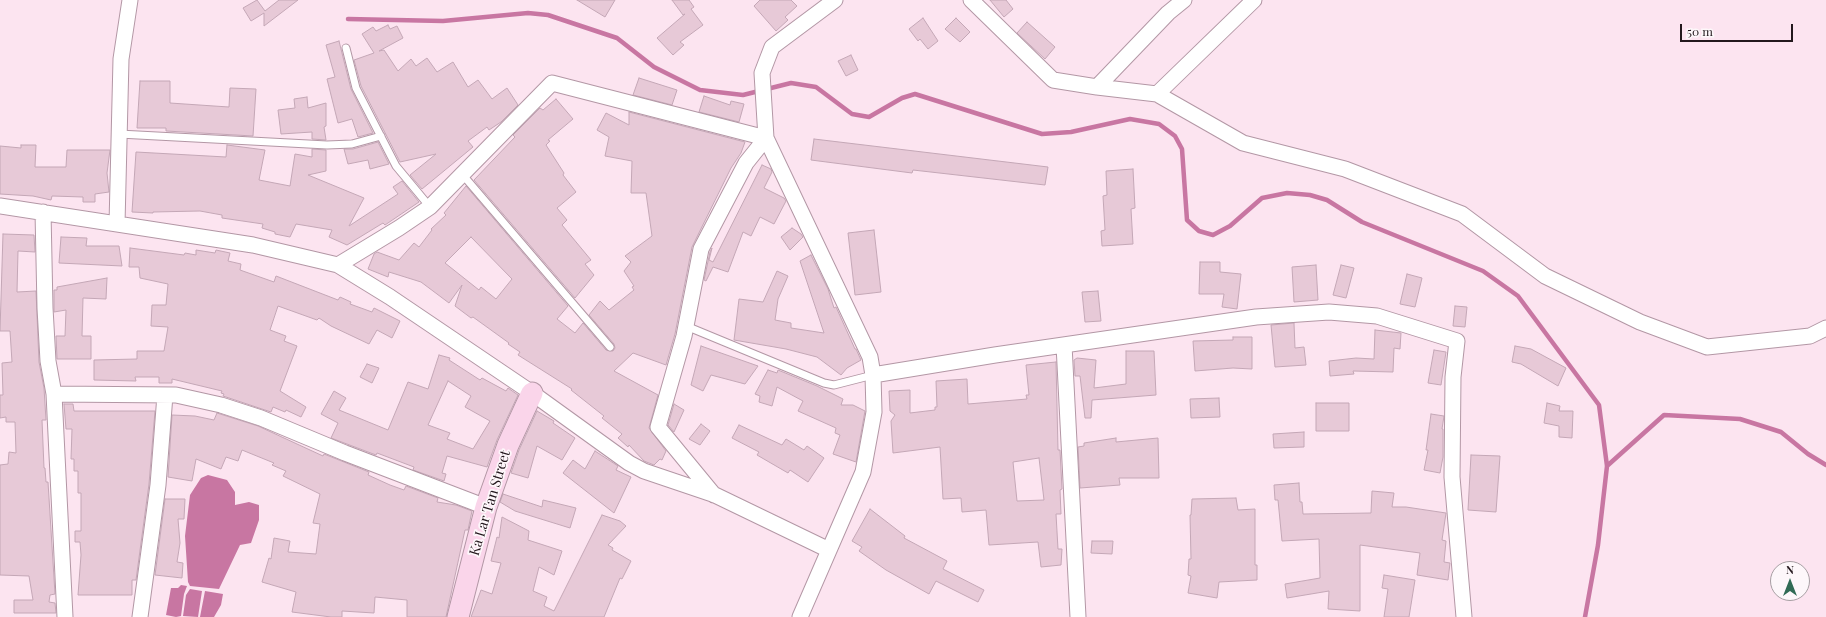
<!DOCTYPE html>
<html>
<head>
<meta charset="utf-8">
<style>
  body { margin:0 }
  #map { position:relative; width:1826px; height:617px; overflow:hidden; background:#fce4f0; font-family:"Playfair Display",serif }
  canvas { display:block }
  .north { position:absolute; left:1770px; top:561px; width:40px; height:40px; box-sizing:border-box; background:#fdf7fa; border:1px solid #a69ea2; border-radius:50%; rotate:0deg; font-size:11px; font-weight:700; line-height:16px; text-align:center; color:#23181d }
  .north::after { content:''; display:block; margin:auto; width:14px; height:18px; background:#306b55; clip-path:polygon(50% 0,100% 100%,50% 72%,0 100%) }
  .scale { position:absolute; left:1680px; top:24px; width:113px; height:18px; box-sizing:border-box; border:2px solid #23181d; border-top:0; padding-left:5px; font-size:12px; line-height:14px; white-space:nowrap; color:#23181d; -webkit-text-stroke:3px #fdf7fa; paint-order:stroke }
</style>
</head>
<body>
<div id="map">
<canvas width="1826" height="617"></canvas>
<div class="north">N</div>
<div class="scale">50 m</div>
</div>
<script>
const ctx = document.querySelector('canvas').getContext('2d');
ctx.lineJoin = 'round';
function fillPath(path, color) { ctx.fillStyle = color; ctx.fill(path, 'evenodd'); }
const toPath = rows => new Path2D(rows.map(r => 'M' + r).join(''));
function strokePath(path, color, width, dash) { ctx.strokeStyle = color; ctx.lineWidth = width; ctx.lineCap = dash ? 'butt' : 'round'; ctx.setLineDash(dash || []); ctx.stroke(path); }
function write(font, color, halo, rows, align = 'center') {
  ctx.font = font + ' "Playfair Display",serif'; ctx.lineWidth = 3.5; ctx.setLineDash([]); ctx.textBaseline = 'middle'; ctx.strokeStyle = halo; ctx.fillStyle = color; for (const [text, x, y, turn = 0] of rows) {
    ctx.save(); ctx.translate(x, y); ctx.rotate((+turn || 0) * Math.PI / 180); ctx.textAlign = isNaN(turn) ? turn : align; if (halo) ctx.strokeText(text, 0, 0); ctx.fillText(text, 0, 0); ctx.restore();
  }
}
const water = toPath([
  [208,475,227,480,235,492,235,505,249,502,259,505,259,520,251,543,240,545,219,589,190,586,188,582,185,536,190,495,201,478],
  [181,585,187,586,184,594,181,616,176,617,166,615,171,588,178,588],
  [190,589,202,591,198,617,183,616,186,595],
  [205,591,223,594,221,605,214,617,200,617]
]);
const stream = toPath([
  [348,19,443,21,528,13,548,15,617,38,654,67,700,90,743,95,791,83,816,87,852,114,869,117,902,98,915,94,1042,134,1071,132,1130,119,1159,124,1175,136,1182,149,1187,220,1199,231,1213,235,1230,226,1262,198,1287,193,1310,195,1327,200,1362,222,1483,271,1518,296,1599,405,1607,466,1598,545,1585,617],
  [1607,466,1664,415,1740,419,1781,432,1808,454,1826,465]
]);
const building = toPath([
  [257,0,265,11,279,0,298,0,264,26,264,13,251,21,243,8,257,0],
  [577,0,615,0,605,17,577,0],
  [672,0,689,0,694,7,691,9,703,25,680,42,684,45,673,55,657,38,685,14,683,15,672,0],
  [760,0,791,0,797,6,785,17,788,20,776,31,754,6,760,0],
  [990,0,1006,0,1013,9,1004,17,990,0],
  [923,18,938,41,928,49,920,39,918,41,909,29,923,18],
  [956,18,970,32,960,42,945,29,956,18],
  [1027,22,1055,47,1045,59,1017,33,1027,22],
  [388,25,390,29,397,26,403,38,379,51,384,50,398,71,411,59,416,66,427,58,437,72,453,62,468,87,478,80,492,99,507,88,518,105,501,122,489,130,487,127,468,141,473,147,422,189,410,175,436,154,400,162,361,86,354,60,374,53,362,34,373,27,376,31,388,25],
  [339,41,351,89,373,133,358,137,352,119,338,123,327,79,335,77,326,45,339,41],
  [851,55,858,70,846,76,838,61,851,55],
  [639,78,677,90,672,105,633,95,639,78],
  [140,81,170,81,170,103,214,106,229,107,230,88,256,89,253,136,166,131,166,128,137,128,140,81],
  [704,96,730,105,731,101,744,104,739,122,699,112,704,96],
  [307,97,308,108,326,103,326,126,324,127,326,140,312,139,312,132,281,134,278,110,295,108,294,99,307,97],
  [556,99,573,119,548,140,550,141,546,145,564,173,563,175,576,192,557,208,567,220,562,225,591,260,585,264,594,275,575,298,474,180,515,137,513,135,540,108,543,110,556,99],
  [629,112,745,142,741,153,731,168,692,247,675,334,666,365,633,353,614,371,658,395,649,428,666,451,662,460,660,459,654,465,644,461,629,445,628,447,618,438,622,434,602,418,604,416,571,390,572,389,518,355,520,352,508,344,509,343,473,317,471,318,455,306,462,285,449,303,421,282,389,272,388,277,368,269,374,254,377,252,399,260,414,243,419,247,432,230,431,229,446,215,444,213,466,186,568,306,557,319,575,333,583,323,606,350,613,351,615,348,614,344,589,315,600,301,609,310,634,290,632,287,634,286,624,271,631,262,625,256,652,236,646,193,631,193,632,161,605,156,609,137,597,130,606,113,629,125,629,112],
  [471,237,512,279,496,299,481,287,479,290,445,263,471,237],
  [814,139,1048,167,1045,185,913,170,912,173,811,160,814,139],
  [378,142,389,164,370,169,368,160,348,164,344,149,353,149,378,142],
  [21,145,36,145,35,167,66,167,67,150,110,150,107,173,109,192,95,194,95,202,83,202,83,197,52,196,51,200,33,196,0,194,0,146,21,148,21,145],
  [227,145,265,150,259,180,290,186,295,154,312,157,312,149,326,150,326,171,308,175,364,198,349,226,398,194,393,187,402,181,419,202,385,225,383,223,347,245,329,237,332,230,296,224,290,237,275,234,275,232,262,228,263,224,222,218,222,215,200,211,153,212,153,213,132,212,136,152,226,157,227,145],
  [762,165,771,169,772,172,764,188,784,198,786,201,774,224,760,217,751,236,743,232,728,272,713,267,706,281,704,280,710,252,712,248,709,260,713,262,762,165],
  [1133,169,1135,208,1131,209,1133,244,1102,246,1101,231,1105,230,1103,196,1107,195,1106,171,1133,169],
  [792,228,801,234,803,237,790,250,781,237,792,228],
  [874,230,881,292,855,295,848,233,874,230],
  [3,234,34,235,35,252,18,251,17,292,36,291,39,362,44,388,46,420,42,420,44,468,45,468,46,482,48,482,55,594,50,595,49,602,55,603,56,613,14,613,14,600,33,600,29,576,0,575,0,465,8,464,9,452,16,453,15,422,6,422,6,417,0,418,0,395,3,395,2,363,12,362,10,331,0,331,3,234],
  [61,237,87,238,86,246,119,246,122,266,59,263,61,237],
  [130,248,184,255,185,253,196,255,196,250,215,253,216,250,230,253,228,261,241,264,240,270,274,282,276,276,338,300,340,297,351,302,350,304,372,312,374,308,400,321,392,338,377,330,369,344,331,326,319,318,317,320,278,306,270,330,286,336,284,341,297,346,280,391,306,407,301,417,286,410,285,412,273,407,271,412,223,396,224,394,221,393,222,391,172,379,172,383,159,383,159,377,135,377,136,381,94,380,94,360,137,359,137,351,164,351,168,327,151,326,152,305,166,305,168,284,140,278,139,267,129,267,130,248],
  [811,255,828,289,834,308,836,307,855,349,856,349,861,360,847,368,841,375,817,357,786,349,734,340,739,299,763,302,777,271,788,276,778,299,775,320,791,323,791,328,824,333,800,261,811,255],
  [1200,262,1220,262,1220,272,1241,274,1237,309,1222,307,1224,294,1199,294,1200,262],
  [1316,265,1318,300,1294,302,1292,267,1316,265],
  [1341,265,1354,268,1346,298,1333,295,1341,265],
  [1407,274,1422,278,1415,307,1400,304,1407,274],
  [107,278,106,299,83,298,82,336,91,336,91,359,57,359,56,336,65,336,66,310,54,312,54,290,57,290,57,287,107,278],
  [1098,291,1101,321,1085,322,1082,292,1098,291],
  [1455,306,1467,307,1465,327,1453,326,1455,306],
  [1294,323,1295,348,1304,347,1306,365,1275,367,1271,325,1294,323],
  [1375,330,1401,333,1400,349,1394,348,1393,372,1353,371,1354,374,1330,376,1329,361,1356,358,1374,359,1375,330],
  [1233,337,1252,337,1252,369,1233,368,1195,371,1193,341,1233,340,1233,337],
  [701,346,758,366,745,384,711,375,703,391,691,385,701,346],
  [1515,346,1531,349,1566,368,1558,386,1521,364,1512,362,1515,346],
  [1434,350,1446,352,1441,385,1428,383,1434,350],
  [1126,351,1154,351,1156,395,1092,400,1091,418,1085,418,1080,376,1075,376,1074,360,1077,358,1096,360,1094,388,1126,384,1126,351],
  [439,355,450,358,449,360,480,380,482,378,506,391,508,388,518,395,497,440,487,467,447,456,442,473,446,474,444,481,413,470,414,467,377,453,376,455,331,438,338,423,321,414,334,391,346,398,339,410,388,430,408,382,428,389,439,355],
  [448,381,471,396,465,407,490,421,473,449,447,439,450,433,428,425,448,381],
  [1056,362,1058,450,1060,450,1062,489,1060,490,1061,514,1056,514,1058,549,1062,549,1061,565,1041,567,1038,542,989,545,986,510,962,512,961,498,943,499,940,447,893,453,891,421,895,415,890,411,889,391,910,390,910,413,935,410,935,407,937,407,936,381,967,379,968,404,1027,399,1026,395,1029,395,1026,365,1056,362],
  [1039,458,1044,500,1017,501,1013,462,1039,458],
  [367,364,379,368,372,383,360,377,367,364],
  [768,370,777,373,778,370,817,386,843,399,841,405,853,405,865,411,856,462,833,454,840,435,835,433,836,428,798,411,803,401,777,387,772,406,759,402,760,396,755,394,768,370],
  [1219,398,1220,417,1191,418,1190,399,1219,398],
  [1316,403,1349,403,1349,431,1316,431,1316,403],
  [1547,403,1560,406,1559,411,1573,411,1572,438,1559,437,1559,426,1544,423,1547,403],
  [64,404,73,404,74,411,155,411,149,484,136,580,132,580,132,595,78,595,81,555,80,542,75,542,75,531,81,531,81,493,78,493,78,471,74,471,74,459,71,459,72,429,66,429,64,404],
  [674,404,684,410,674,432,668,425,674,404],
  [537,411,554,421,553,423,575,438,562,460,537,446,528,478,511,473,519,450,537,411],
  [217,413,258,426,323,456,324,454,369,472,368,475,390,485,404,490,406,486,438,498,437,502,456,505,472,511,468,530,465,530,446,617,407,617,407,600,375,597,374,613,342,611,342,617,331,617,292,612,296,592,262,582,269,558,271,559,274,538,290,541,288,552,316,554,320,524,313,523,320,494,283,476,286,471,272,465,274,463,242,450,238,461,226,457,221,469,196,459,192,481,168,477,172,415,195,416,214,420,217,413],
  [1431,414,1444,416,1442,429,1443,429,1443,457,1440,473,1424,470,1428,450,1426,450,1431,414],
  [701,424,710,431,700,445,689,439,701,424],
  [739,425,782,445,786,439,804,450,807,446,824,458,808,482,790,470,788,473,757,455,759,452,732,438,739,425],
  [1304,432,1304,447,1274,448,1273,434,1304,432],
  [1116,438,1116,442,1158,438,1159,478,1119,478,1120,485,1080,488,1078,447,1084,446,1084,443,1116,438],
  [595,451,618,466,616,470,631,477,614,513,563,473,573,460,585,469,595,451],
  [1471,455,1500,456,1496,512,1468,510,1471,455],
  [1299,483,1300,502,1302,502,1303,514,1371,513,1372,491,1394,493,1392,507,1406,507,1446,513,1442,540,1446,541,1444,562,1450,563,1448,580,1417,575,1420,553,1360,545,1360,611,1328,609,1329,591,1287,598,1285,584,1320,578,1319,539,1282,541,1278,500,1275,500,1274,485,1299,483],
  [503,494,542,507,543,500,576,508,570,528,515,511,500,502,503,494],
  [1236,498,1238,510,1255,509,1255,565,1257,565,1257,580,1219,582,1217,598,1188,593,1191,576,1188,575,1189,559,1191,559,1190,515,1191,515,1192,499,1236,498],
  [165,499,185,499,184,519,178,519,180,543,177,562,183,563,182,578,155,575,165,499],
  [870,509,905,536,904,538,947,561,943,569,984,590,978,602,936,581,929,594,886,570,859,551,862,547,852,541,870,509],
  [602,515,620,521,626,526,608,545,613,548,612,550,631,561,622,579,620,578,604,617,471,617,481,590,492,594,501,563,491,561,497,537,499,538,502,517,529,531,528,540,562,551,554,575,539,567,533,591,547,597,544,606,554,611,602,515],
  [1092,541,1113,541,1112,554,1091,553,1092,541],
  [1384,575,1415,580,1409,617,1384,617,1388,589,1382,588,1384,575]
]);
const lane = toPath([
  [346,48,356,88,396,166,430,207],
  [119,134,327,145,352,144,381,136],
  [462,174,610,347],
  [686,326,824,383,834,385,873,375]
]);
const street = toPath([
  [971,0,1053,80,1097,87,1157,94,1243,143,1345,169,1462,214,1545,276,1640,322,1707,347,1810,336,1826,328],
  [1097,87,1168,13,1184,0],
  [1157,94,1254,0],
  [0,206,253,245,338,265,390,297,532,393,629,463,644,471,715,495,829,550],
  [43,212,45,308,48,361,54,394,65,617],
  [117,224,121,59,130,0],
  [338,265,399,228,430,207,552,83,766,138,870,357,873,375,874,412,863,472,800,617],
  [1064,345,1078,617],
  [873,375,995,355,1256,317,1329,312,1377,316,1457,341,1453,377,1452,477,1464,617],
  [54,394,176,395,221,405,261,418,345,453,486,507],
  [714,495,658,427,684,336,701,249,746,163,766,138,762,73,772,47,835,0],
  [140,617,158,485,165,395]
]);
const secondary = toPath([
  [458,617,486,507,508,445,532,393]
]);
const streetNames = [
  ["Ka Lar Tan Street",490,503,-73]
];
fillPath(water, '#c876a2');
strokePath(stream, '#c876a2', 4.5);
fillPath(building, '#e7c9d7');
strokePath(building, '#c4a7b6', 1);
strokePath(lane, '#b397a5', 9);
strokePath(street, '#b397a5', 17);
strokePath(secondary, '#b397a5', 23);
strokePath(lane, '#fff', 7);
strokePath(street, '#fff', 15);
strokePath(secondary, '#fad5ea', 21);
write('14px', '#23181d', '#fdf7fa', streetNames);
</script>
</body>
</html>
